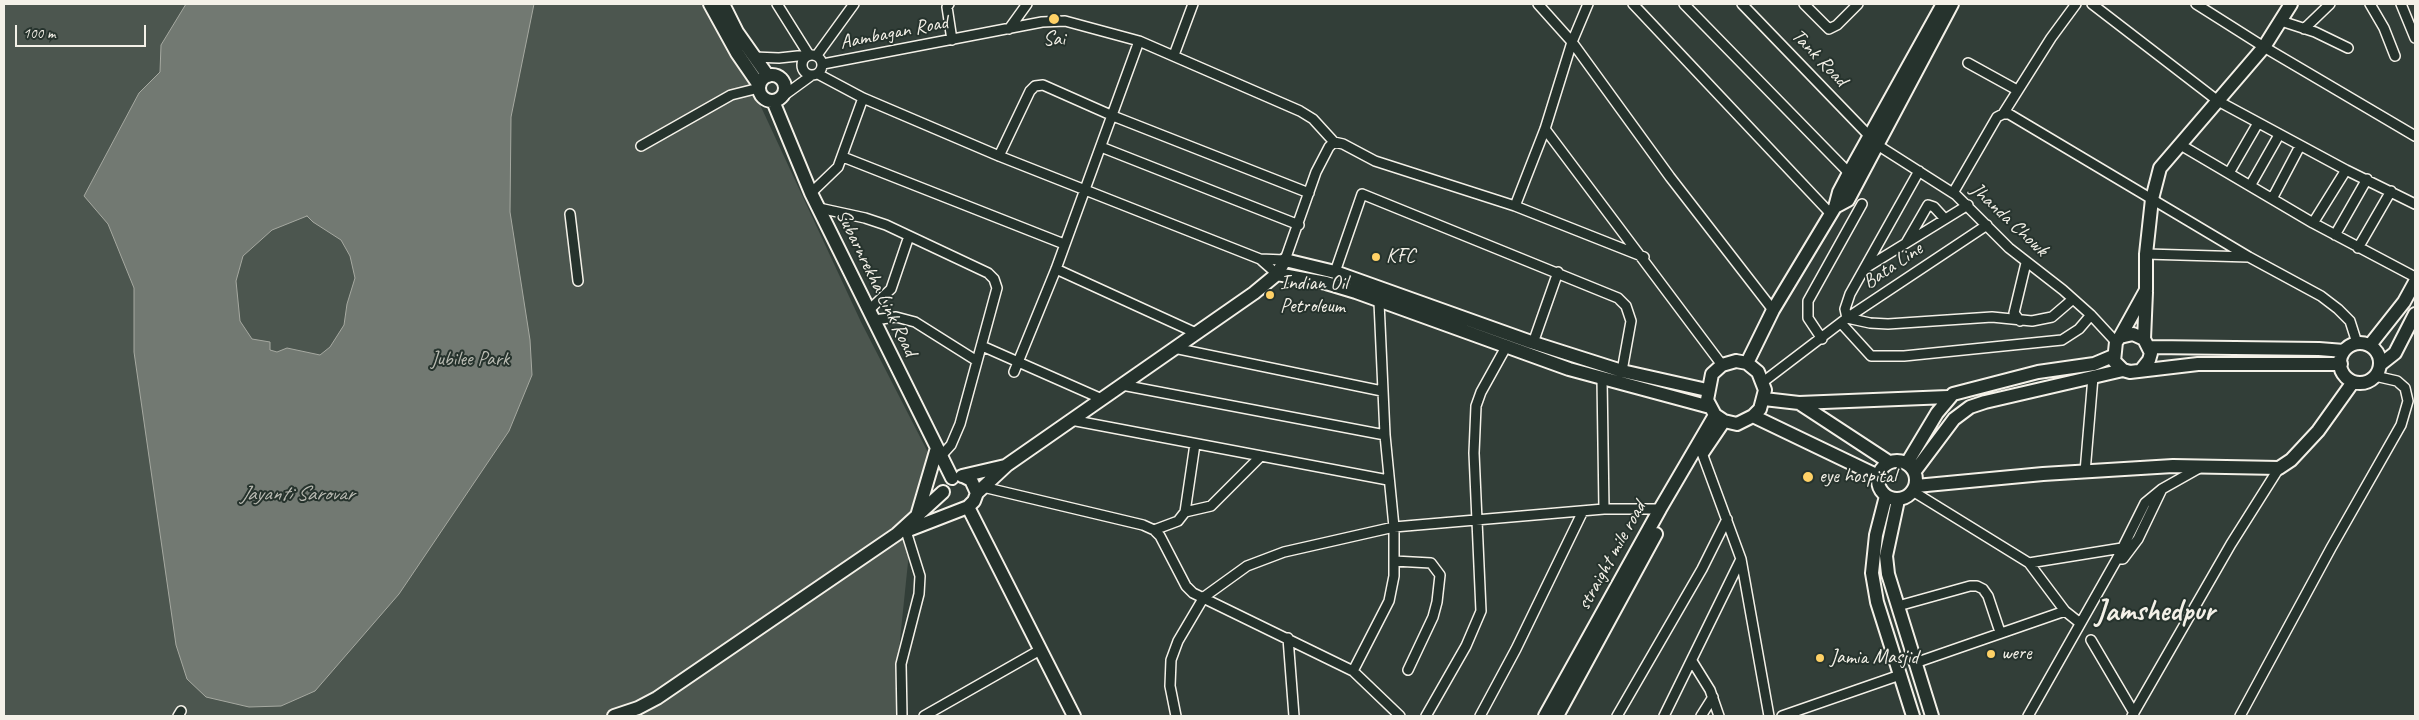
<!DOCTYPE html>
<html>
<head>
<meta charset="utf-8">
<style>
  body { margin:0 }
  #map { position:relative; width:2419px; height:720px; overflow:hidden; background:#323e38; font-family:Caveat,sans-serif }
  canvas { display:block }
  .frame { position:absolute; inset:0; border:5px solid #f4f1e8; pointer-events:none }
  .scale { position:absolute; left:15px; top:25px; width:131px; height:22px; box-sizing:border-box; border:2px solid #f4f1e8; border-top:0; padding-left:6px; font-size:15px; line-height:18px; white-space:nowrap; color:#f4f1e8; -webkit-text-stroke:4px #26332d; paint-order:stroke }
</style>
</head>
<body>
<div id="map">
<canvas width="2419" height="720"></canvas>
<div class="frame"></div>
<div class="scale">100 m</div>
</div>
<script>
const ctx = document.querySelector('canvas').getContext('2d');
ctx.lineJoin = 'round';
function fillPath(path, color) { ctx.fillStyle = color; ctx.fill(path, 'evenodd'); }
const toPath = rows => new Path2D(rows.map(r => 'M' + r).join(''));
function strokePath(path, color, width, dash) { ctx.strokeStyle = color; ctx.lineWidth = width; ctx.lineCap = dash ? 'butt' : 'round'; ctx.setLineDash(dash || []); ctx.stroke(path); }
function write(font, color, halo, rows, align = 'center') {
  ctx.font = font + ' Caveat,sans-serif'; ctx.lineWidth = 4; ctx.setLineDash([]); ctx.textBaseline = 'middle'; ctx.strokeStyle = halo; ctx.fillStyle = color; for (const [text, x, y, turn = 0] of rows) {
    ctx.save(); ctx.translate(x, y); ctx.rotate((+turn || 0) * Math.PI / 180); ctx.textAlign = isNaN(turn) ? turn : align; if (halo) ctx.strokeText(text, 0, 0); ctx.fillText(text, 0, 0); ctx.restore();
  }
}
const green = toPath([
  [4,4,701,4,749,81,861,322,936,468,910,543,898,659,905,716,4,716]
]);
const water = toPath([
  [186,4,534,4,511,117,510,212,530,340,532,375,509,431,399,594,315,691,281,706,249,707,206,697,187,679,176,645,134,352,134,288,108,224,84,196,139,93,160,72,161,45,186,4],
  [307,216,313,222,341,240,350,256,355,278,347,304,344,325,330,347,320,355,287,348,277,352,270,350,270,342,252,339,240,321,236,281,243,256,272,230,307,216]
]);
const street = toPath([
  [777,4,809,55],
  [949,4,947,7,952,40],
  [1538,4,1572,42,1670,177,1773,310],
  [1633,4,1830,213],
  [1684,4,1849,173],
  [1742,4,1879,146,1956,195,2009,248,2063,290,2091,315,2116,342],
  [1804,4,1829,29,1837,25,1858,4],
  [2092,4,2218,101,2346,170,2415,204],
  [2196,4,2264,47,2415,136],
  [2370,4,2384,28,2395,56],
  [2401,4,2415,38],
  [2281,21,2315,32,2348,48],
  [1009,29,1027,4],
  [2304,29,2330,4],
  '802 65a10 10 0 1 1 20 0a10 10 0 1 1-20 0Z',
  [817,55,854,4],
  [1174,55,1193,4],
  [754,57,779,58,807,55],
  [1968,63,2017,90],
  [823,64,1042,22,1065,21,1139,41,1300,111,1313,119,1334,142],
  [818,74,863,98,999,156,1260,259,1285,260,1316,172,1329,147,1334,142,1343,144,1375,161,1515,206,1644,257],
  [779,99,812,75],
  [2003,114,2051,38,2076,4],
  [1545,129,1722,365],
  [2179,144,2313,223,2415,277],
  [641,146,731,95,759,88],
  [1101,147,1299,225],
  [999,156,1030,91,1035,86,1043,85,1113,116,1309,193],
  [843,157,1064,244],
  [1919,171,1850,294,1845,309,1847,318,1870,323,1888,324,1992,317,2032,321,2052,317,2073,299],
  [2229,173,2258,123],
  [2250,186,2279,135],
  [811,193,838,167,863,98],
  [1953,193,1997,117,2003,114,2009,114,2249,257,2321,296,2338,309,2350,321,2357,343],
  [2272,199,2300,146],
  [1515,206,1545,129,1572,42,1588,4],
  [819,208,865,218,886,225,988,273,994,279,997,288,960,424,951,445,941,456],
  [570,214,578,281],
  [2313,223,2346,170],
  [2335,235,2367,179],
  [1906,243,1928,205,1934,207,1945,219],
  [2358,248,2391,191],
  [2146,254,2249,257],
  [1260,259,1277,274],
  [1056,269,1196,333],
  [1864,269,1968,205],
  [1335,272,1362,194,1618,298,1626,306,1631,321,1622,371],
  [869,310,891,289,909,236],
  [874,320,896,317,915,322,977,361],
  [2020,321,2014,313,2026,263],
  [1841,323,1871,356,1904,356,2062,340,2079,329,2091,315],
  [1822,339,1808,318,1808,301,1862,204],
  [1533,343,1558,272],
  [982,346,1102,399],
  [1174,348,1382,391],
  [1014,372,1056,269,1139,41],
  [1602,379,1604,509],
  [1763,382,1847,318,1987,225],
  [1122,385,1385,435],
  [1071,420,1388,480],
  [1702,453,1741,559,1769,716],
  [2085,472,2093,377],
  [983,487,1143,525,1154,530,1160,536,1186,586,1193,593,1353,671,1400,716],
  [1914,492,2029,563,2065,611,2080,623],
  [1185,512,1211,506,1261,456],
  [1154,530,1178,521,1185,512,1195,444],
  [2117,559,2123,559,2138,539,2162,489],
  [1394,561,1431,563,1440,575,1437,602,1433,617,1408,670],
  [2029,563,2122,548],
  [1898,606,1970,586,1977,586,1983,589,1988,596,2000,632],
  [1288,638,1294,716],
  [2091,640,2134,713],
  [1692,661,1710,690,1719,716],
  [1915,663,2065,611],
  [1353,671,1389,601,1394,576,1394,527,1385,435,1379,302],
  [178,716,181,711],
  [902,716,901,664,919,594,920,576,906,531],
  [924,716,1040,650],
  [1176,716,1170,686,1171,660,1178,641,1204,597,1247,566,1284,552,1394,527,1604,509,1660,509],
  [1426,716,1466,646,1481,611,1474,453,1476,406,1481,392,1506,347],
  [1480,716,1516,649,1583,511],
  [1617,716,1702,569,1727,519],
  [1664,716,1741,559],
  [1701,716,1713,697],
  [1782,716,1900,675],
  [2028,716,2117,559,2145,503,2162,489,2201,467],
  [2132,716,2231,544,2279,468],
  [2240,716,2331,548,2401,425,2408,401,2405,388,2397,381,2375,376]
]);
const secondary = toPath([
  [710,4,737,53,759,85],
  [723,4,737,32,768,76],
  '759 88a13 13 0 1 1 26 0a13 13 0 1 1-26 0Z',
  [773,101,811,193,952,478],
  [1835,207,1848,200,1952,4],
  [1277,274,1326,283,1356,292,1569,369,1710,407],
  [2120,337,2146,290,2146,254,2152,199,2160,168,2264,47,2291,4],
  [2144,339,2146,292],
  '2340 363a20 20 0 1 1 40 0a20 20 0 1 1-40 0Z',
  [2370,345,2404,302,2415,282],
  [2150,347,2319,349,2344,351],
  [1736,361,1747,363,1758,372,1765,390,1760,409,1753,416,1737,424,1724,421,1715,415,1707,400,1712,374,1722,365,1736,361],
  [1747,363,1773,310,1835,207,1839,192,1849,173,1943,4],
  [2381,364,2395,353,2415,314],
  [2142,369,2149,360,2151,353,2144,339,2133,334,2120,337,2116,342,2114,361,2123,370,2130,372,2198,364,2341,364],
  [1764,399,1799,403,1889,462],
  [1799,403,1948,397],
  [1753,416,1878,476],
  [1703,452,1724,421],
  '1878 480a19 19 0 1 1 38 0a19 19 0 1 1-38 0Z',
  [1907,463,1937,413,1953,394,2038,372,2094,364,2113,356],
  [1915,471,1954,419,1970,407,1985,402,2123,370],
  [962,476,1005,466],
  [1916,486,2043,474,2173,466,2279,468,2291,460,2318,431,2353,382],
  [977,493,1007,465,1254,293,1277,274,1285,260,1335,272,1531,342,1622,371,1707,390],
  [1886,496,1876,535,1872,573,1877,602,1913,716],
  [1898,500,1886,556,1888,574,1932,716],
  [968,507,1074,716],
  [917,516,937,448],
  [906,531,968,507,974,501,977,493,971,480,965,477],
  [614,716,638,708,657,698,897,534,943,492],
  [1545,716,1660,509,1715,415],
  [1557,716,1656,534]
]);
const markers = [
  [1054,19,6,"#ffd166"],
  [1376,257,5,"#ffd166"],
  [1270,295,5,"#ffd166"],
  [1808,477,6,"#ffd166"],
  [1991,654,5,"#ffd166"],
  [1820,658,5,"#ffd166"]
];
const streetNames = [
  ["Aambagan Road",894,33,-11],
  ["Tank Road",1819,58,46],
  ["Jhanda Chowk",2009,220,43],
  ["Bata Line",1893,266,-34],
  ["Subarnrekha Link Road",876,283,64],
  ["straight mile road",1612,556,-61]
];
const poiNames = [
  ["Sai",1054,40,"center"],
  ["KFC",1386,257],
  ["Indian Oil",1280,284],
  ["Petroleum",1280,307],
  ["eye hospital",1819,477],
  ["were",2001,654],
  ["Jamia Masjid",1830,658]
];
const parkNames = [
  ["Jubilee Park",470,360]
];
const waterNames = [
  ["Jayanti Sarovar",297,494]
];
const townNames = [
  ["Jamshedpur",2155,612]
];
fillPath(green, '#4c564f');
fillPath(water, '#727972');
strokePath(water, '#a6a9a1', 1);
strokePath(street, '#f4f1e8', 12);
strokePath(secondary, '#f4f1e8', 16);
strokePath(street, '#26332d', 9);
strokePath(secondary, '#26332d', 12);
for (const [x, y, r, color] of markers) { const dot = new Path2D(); dot.arc(x, y, r, 0, 2 * Math.PI); ctx.fillStyle = color; ctx.fill(dot); strokePath(dot, '#26332d', 2); }
write('20px', '#f4f1e8', '#26332d', streetNames);
write('20px', '#f4f1e8', '#26332d', poiNames, 'left');
write('20px', '#b9bbb2', '#26332d', parkNames);
write('italic 21px', '#babbb3', '#26332d', waterNames);
write('bold 30px', '#f4f1e8', '#26332d', townNames);
</script>
</body>
</html>
